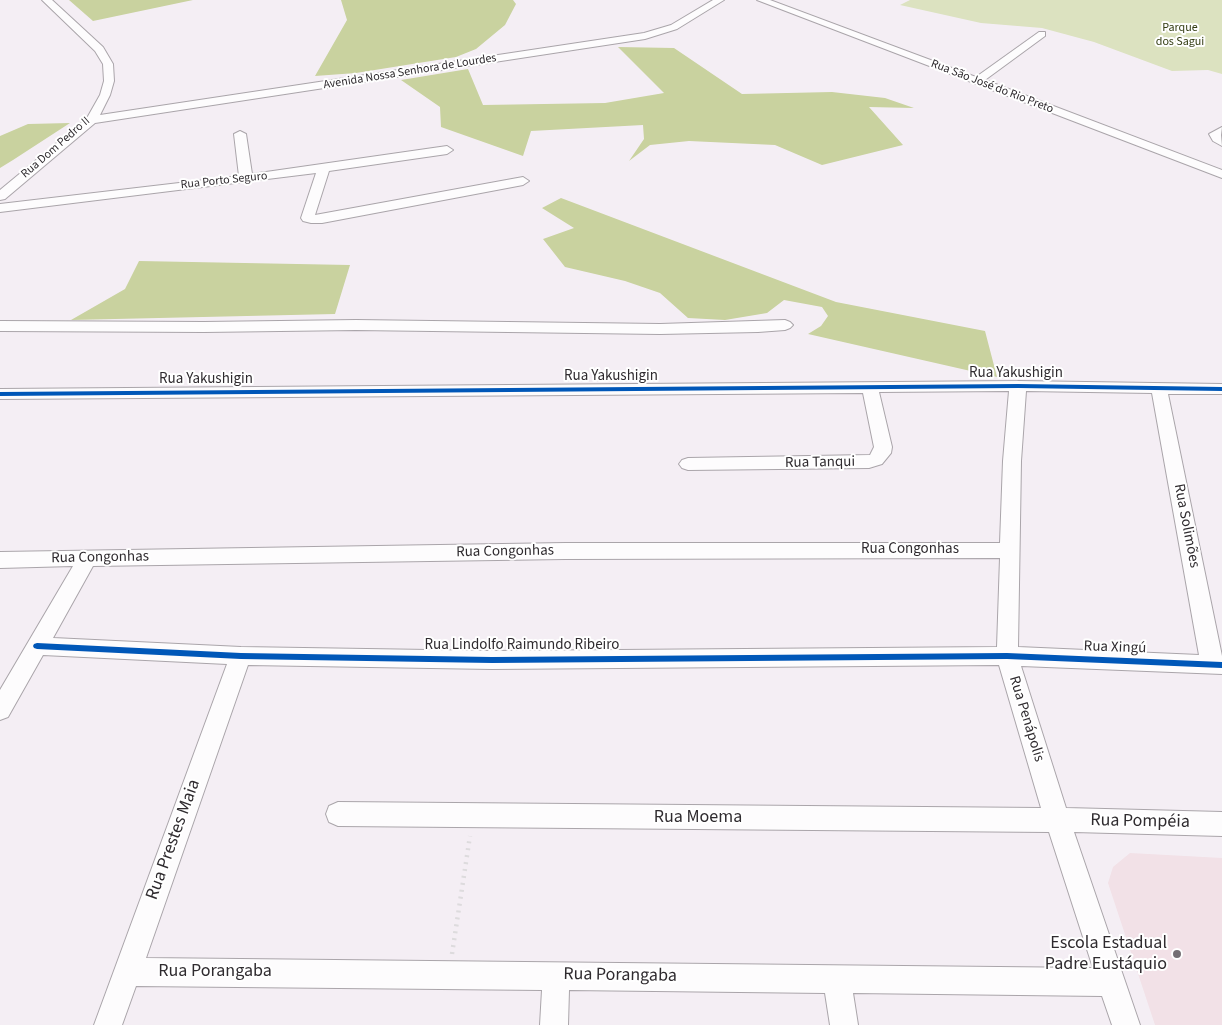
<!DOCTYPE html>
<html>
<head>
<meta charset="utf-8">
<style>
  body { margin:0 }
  canvas { display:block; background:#f4eef4 }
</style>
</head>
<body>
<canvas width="1222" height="1025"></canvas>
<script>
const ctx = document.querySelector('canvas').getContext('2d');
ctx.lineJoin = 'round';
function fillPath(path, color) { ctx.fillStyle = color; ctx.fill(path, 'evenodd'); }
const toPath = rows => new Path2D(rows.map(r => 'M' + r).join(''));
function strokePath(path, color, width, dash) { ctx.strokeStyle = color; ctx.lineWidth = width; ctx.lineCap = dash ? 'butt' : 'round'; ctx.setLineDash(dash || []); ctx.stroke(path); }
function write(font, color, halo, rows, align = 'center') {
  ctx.font = font + ' "Source Sans 3",sans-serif'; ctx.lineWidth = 4; ctx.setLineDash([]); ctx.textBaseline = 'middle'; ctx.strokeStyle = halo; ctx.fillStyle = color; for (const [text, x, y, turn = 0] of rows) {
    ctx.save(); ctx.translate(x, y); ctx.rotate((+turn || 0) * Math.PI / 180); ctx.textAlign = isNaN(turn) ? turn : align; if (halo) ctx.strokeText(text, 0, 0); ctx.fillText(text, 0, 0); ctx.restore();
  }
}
const education = toPath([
  [1130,853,1222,858,1222,1025,1155,1025,1108,883,1113,867]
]);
const green = toPath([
  [910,0,1222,0,1222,74,1208,70,1172,71,1094,42,1042,28,981,23,900,5]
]);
const forest = toPath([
  [69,0,193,0,93,21],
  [341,0,513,0,516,4,505,25,476,49,456,57,356,73,315,76,347,20],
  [618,47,674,48,742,94,832,92,885,98,914,108,869,107,903,145,822,165,775,145,689,141,650,145,629,161,644,139,643,125,531,131,523,156,441,127,440,107,401,80,468,69,483,105,605,103,664,93],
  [70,123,13,160,0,168,0,136,28,124],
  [561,198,836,302,985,331,997,377,808,334,821,326,828,316,822,307,784,300,767,313,725,320,688,318,660,293,625,281,565,267,543,239,574,228,542,208],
  [139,261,350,265,335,314,71,320,125,289]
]);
const path = toPath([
  [452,954,470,836]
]);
const minor = toPath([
  [42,0,52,0,103,47,113,64,114,81,110,95,100,115,644,33,671,25,713,0,724,0,677,29,645,39,95,123,5,199,0,200,0,190,87,118,100,95,104,81,103,64,95,51,42,0],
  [757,0,770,0,976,77,1039,32,1045,32,1045,36,985,80,1222,170,1222,178,757,0],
  [1222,127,1221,135,1222,146,1213,141,1209,134,1222,127],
  [240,131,246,134,252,174,447,146,453,150,447,154,329,171,315,215,523,177,529,181,523,185,322,223,311,223,303,221,301,218,316,173,0,212,0,204,239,176,234,134,240,131],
  [356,320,660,324,785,320,790,322,793,325,790,328,785,330,758,332,660,334,356,330,204,332,0,331,0,321,204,322,356,320],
  [1018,381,1222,384,1222,394,1168,394,1222,656,1222,674,1021,666,1066,808,1222,812,1222,836,1074,832,1140,1025,1112,1025,1102,996,853,993,858,1025,830,1025,825,993,569,990,568,1025,540,1025,542,990,136,986,122,1025,94,1025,227,664,43,655,8,717,0,720,0,690,73,566,0,568,0,552,565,543,1000,543,1003,461,1009,391,879,392,892,447,891,453,882,464,869,468,688,470,682,468,679,464,682,460,688,458,870,455,874,447,863,393,0,399,0,389,1018,381],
  [1026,391,1152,393,1199,655,1018,647,1021,461,1026,391],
  [1000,558,997,647,492,651,241,647,53,638,93,566,565,559,1000,558],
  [248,665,492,669,999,665,1041,808,338,802,329,806,326,814,329,822,338,826,1049,832,1093,968,146,958,248,665]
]);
const cycleway = toPath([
  [1018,384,1222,387,1222,391,1018,388,0,396,0,392,1018,384],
  [37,643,241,653,492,657,1007,653,1222,662,1222,668,1007,659,492,663,241,659,37,649,34,648,33,646,34,644,37,643]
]);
const markers = [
  [1177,954,5,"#746f74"]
];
const farParknames = [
  ["Parque",1180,28],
  ["dos Sagui",1180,42]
];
const farStreetnames = [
  ["Avenida Nossa Senhora de Lourdes",410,72,-9],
  ["Rua São José do Rio Preto",992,87,21],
  ["Rua Dom Pedro II",56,148,-41],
  ["Rua Porto Seguro",224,181,-6]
];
const streetNames = [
  ["Rua Yakushigin",1016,374],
  ["Rua Yakushigin",611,377],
  ["Rua Yakushigin",206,380],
  ["Rua Tanqui",820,463,-1],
  ["Rua Solimões",1186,526,79],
  ["Rua Congonhas",910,550],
  ["Rua Congonhas",505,552,-1],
  ["Rua Congonhas",100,558,-1],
  ["Rua Lindolfo Raimundo Ribeiro",522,646],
  ["Rua Xingú",1115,648,2],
  ["Rua Penápolis",1026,719,73]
];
const nearStreetnames = [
  ["Rua Moema",698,818],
  ["Rua Pompéia",1140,822,1],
  ["Rua Prestes Maia",174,840,-70],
  ["Rua Porangaba",215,972],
  ["Rua Porangaba",620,976,1]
];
const nearPoinames = [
  ["Escola Estadual",1167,944],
  ["Padre Eustáquio",1167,965]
];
fillPath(education, '#f2e1e7');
fillPath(green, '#dce2c0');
fillPath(forest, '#c9d29f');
strokePath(minor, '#aaa5aa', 2);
strokePath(path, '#dddbdd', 4.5, [2, 5]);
fillPath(minor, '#fdfcfd');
fillPath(cycleway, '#0057b8');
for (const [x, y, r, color] of markers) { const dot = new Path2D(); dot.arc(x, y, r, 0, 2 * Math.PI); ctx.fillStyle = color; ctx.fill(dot); strokePath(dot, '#fff', 2); }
write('12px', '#343d13', '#fff', farParknames);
write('12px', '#2f2b2f', '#fff', farStreetnames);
write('15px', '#2f2b2f', '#fff', streetNames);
write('18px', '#2f2b2f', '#fff', nearStreetnames);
write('18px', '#2f2b2f', '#fff', nearPoinames, 'right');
</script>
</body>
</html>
